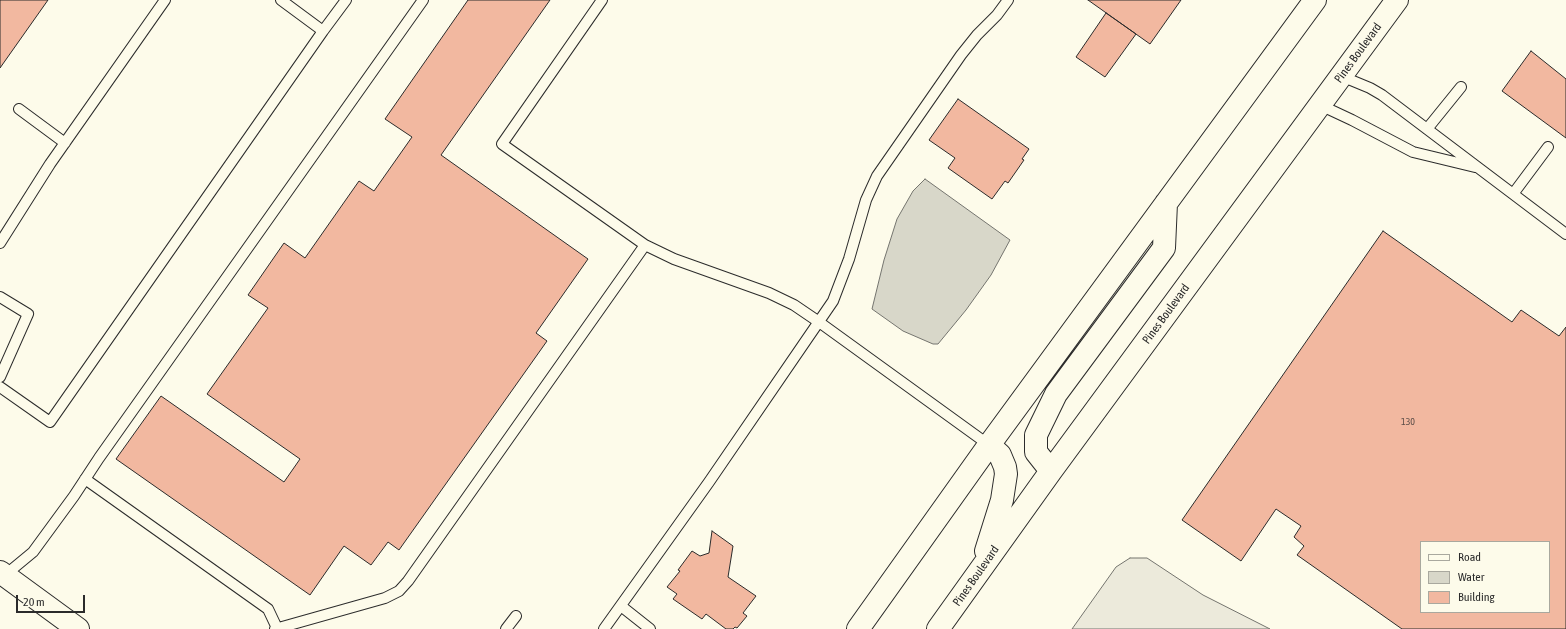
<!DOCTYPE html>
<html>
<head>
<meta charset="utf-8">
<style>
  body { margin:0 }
  #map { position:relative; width:1566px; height:629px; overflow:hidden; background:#fdfbea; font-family:"Asap Condensed",sans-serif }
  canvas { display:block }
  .legend { position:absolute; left:1420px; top:541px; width:130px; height:72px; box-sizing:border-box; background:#fdfbea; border:1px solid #a9a89e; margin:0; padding:5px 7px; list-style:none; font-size:12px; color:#2b2b2b }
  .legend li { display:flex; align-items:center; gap:8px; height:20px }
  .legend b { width:20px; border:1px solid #a9a89e }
  .scale { position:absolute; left:16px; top:595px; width:69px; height:18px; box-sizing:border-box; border:2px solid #2b2b2b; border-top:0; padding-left:5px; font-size:12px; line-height:14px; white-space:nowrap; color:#2b2b2b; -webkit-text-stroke:3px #fdfbea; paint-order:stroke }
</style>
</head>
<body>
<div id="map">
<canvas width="1566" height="629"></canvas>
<ul class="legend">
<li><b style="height:5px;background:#fdfbea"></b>Road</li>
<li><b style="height:11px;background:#d8d7c9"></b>Water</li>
<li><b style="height:11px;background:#f2b8a0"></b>Building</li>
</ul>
<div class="scale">20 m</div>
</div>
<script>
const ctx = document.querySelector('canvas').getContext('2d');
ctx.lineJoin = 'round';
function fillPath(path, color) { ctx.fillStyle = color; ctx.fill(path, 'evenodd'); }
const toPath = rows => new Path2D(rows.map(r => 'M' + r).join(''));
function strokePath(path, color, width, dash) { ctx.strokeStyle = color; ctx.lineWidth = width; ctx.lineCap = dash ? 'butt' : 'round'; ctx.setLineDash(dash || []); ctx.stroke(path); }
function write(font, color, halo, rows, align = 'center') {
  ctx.font = font + ' "Asap Condensed",sans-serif'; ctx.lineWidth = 3; ctx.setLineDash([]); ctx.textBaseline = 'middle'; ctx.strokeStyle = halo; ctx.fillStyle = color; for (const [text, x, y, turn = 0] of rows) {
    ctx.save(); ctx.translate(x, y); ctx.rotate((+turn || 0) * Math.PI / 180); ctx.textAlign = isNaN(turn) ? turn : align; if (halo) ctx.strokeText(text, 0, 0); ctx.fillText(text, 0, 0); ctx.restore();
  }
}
const parking = toPath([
  [1130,558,1147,558,1203,595,1270,629,1072,629,1116,567,1130,558]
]);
const water = toPath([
  [925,179,1010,240,991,275,966,310,938,344,933,344,903,331,872,309,884,260,897,219,913,191,925,179]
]);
const building = toPath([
  [0,0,48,0,0,68,0,0],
  [468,0,550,0,441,155,588,259,536,333,547,341,399,550,388,542,371,565,344,546,310,595,116,459,161,396,284,482,300,459,207,394,268,308,248,295,284,243,305,258,359,181,374,191,412,137,385,119,468,0],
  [1088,0,1181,0,1150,44,1088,0],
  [1106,13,1136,34,1105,77,1076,57,1106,13],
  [1531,51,1566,79,1566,138,1502,91,1531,51],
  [958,99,1029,149,1022,159,1024,160,1008,183,1005,181,992,199,948,168,955,158,929,140,958,99],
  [1383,231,1512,322,1521,310,1559,336,1566,327,1566,629,1402,629,1297,555,1304,546,1294,537,1301,526,1276,509,1241,561,1182,520,1383,231],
  [1421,542,1549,542,1549,612,1421,612,1421,542],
  [712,531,733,546,728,577,756,596,743,613,747,616,737,628,735,627,733,629,726,629,706,614,702,619,673,599,677,594,667,587,680,571,678,570,692,551,700,556,709,553,712,531]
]);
const service = toPath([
  [281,0,323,31],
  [602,0,502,144,645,245,674,259,769,293,794,305,819,322,989,445],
  [1341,76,1370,88,1382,95,1566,234],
  [1320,105,1352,120,1413,152,1475,167],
  [19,109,65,143],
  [1427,129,1461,87],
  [1513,194,1548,147],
  [0,243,50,164,165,0],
  [0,297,28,314,0,377],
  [0,387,50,422,323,31,346,0],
  [85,479,268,609,277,628],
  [4,576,33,552,74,496,99,458,423,0],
  [621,606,650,629],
  [275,629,385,598,399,591,408,581,645,245],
  [506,629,516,616],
  [604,629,709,482,833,301,849,259,866,200,877,176,961,55,977,35,997,15,1008,0]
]);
const primary = toPath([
  [0,572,78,629]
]);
const trunk = toPath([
  [1051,471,1036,452,1036,435,1056,394,1164,248,1166,203],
  [986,551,1002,500,1006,474,1005,467,1000,455,989,445],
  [858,629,989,445,1315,0],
  [938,629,1051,471,1397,0]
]);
const numberNames = [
  ["130",1408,422]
];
const streetNames = [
  ["Pines Boulevard",1358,53,-54],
  ["Pines Boulevard",1166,314,-54],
  ["Pines Boulevard",976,576,-55]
];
fillPath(parking, '#eceadb');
strokePath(parking, '#74746e', 1);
fillPath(water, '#d8d7c9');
strokePath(water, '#74746e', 1);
fillPath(building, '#f2b8a0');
strokePath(building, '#2b2b2b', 1);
strokePath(service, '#2b2b2b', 12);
strokePath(primary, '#2b2b2b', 24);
strokePath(trunk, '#2b2b2b', 24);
strokePath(service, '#fdfbea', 10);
strokePath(primary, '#fdfbea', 22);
strokePath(trunk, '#fdfbea', 22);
write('10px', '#5d4e48', null, numberNames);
write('12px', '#2b2b2b', '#fdfbea', streetNames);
</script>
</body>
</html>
